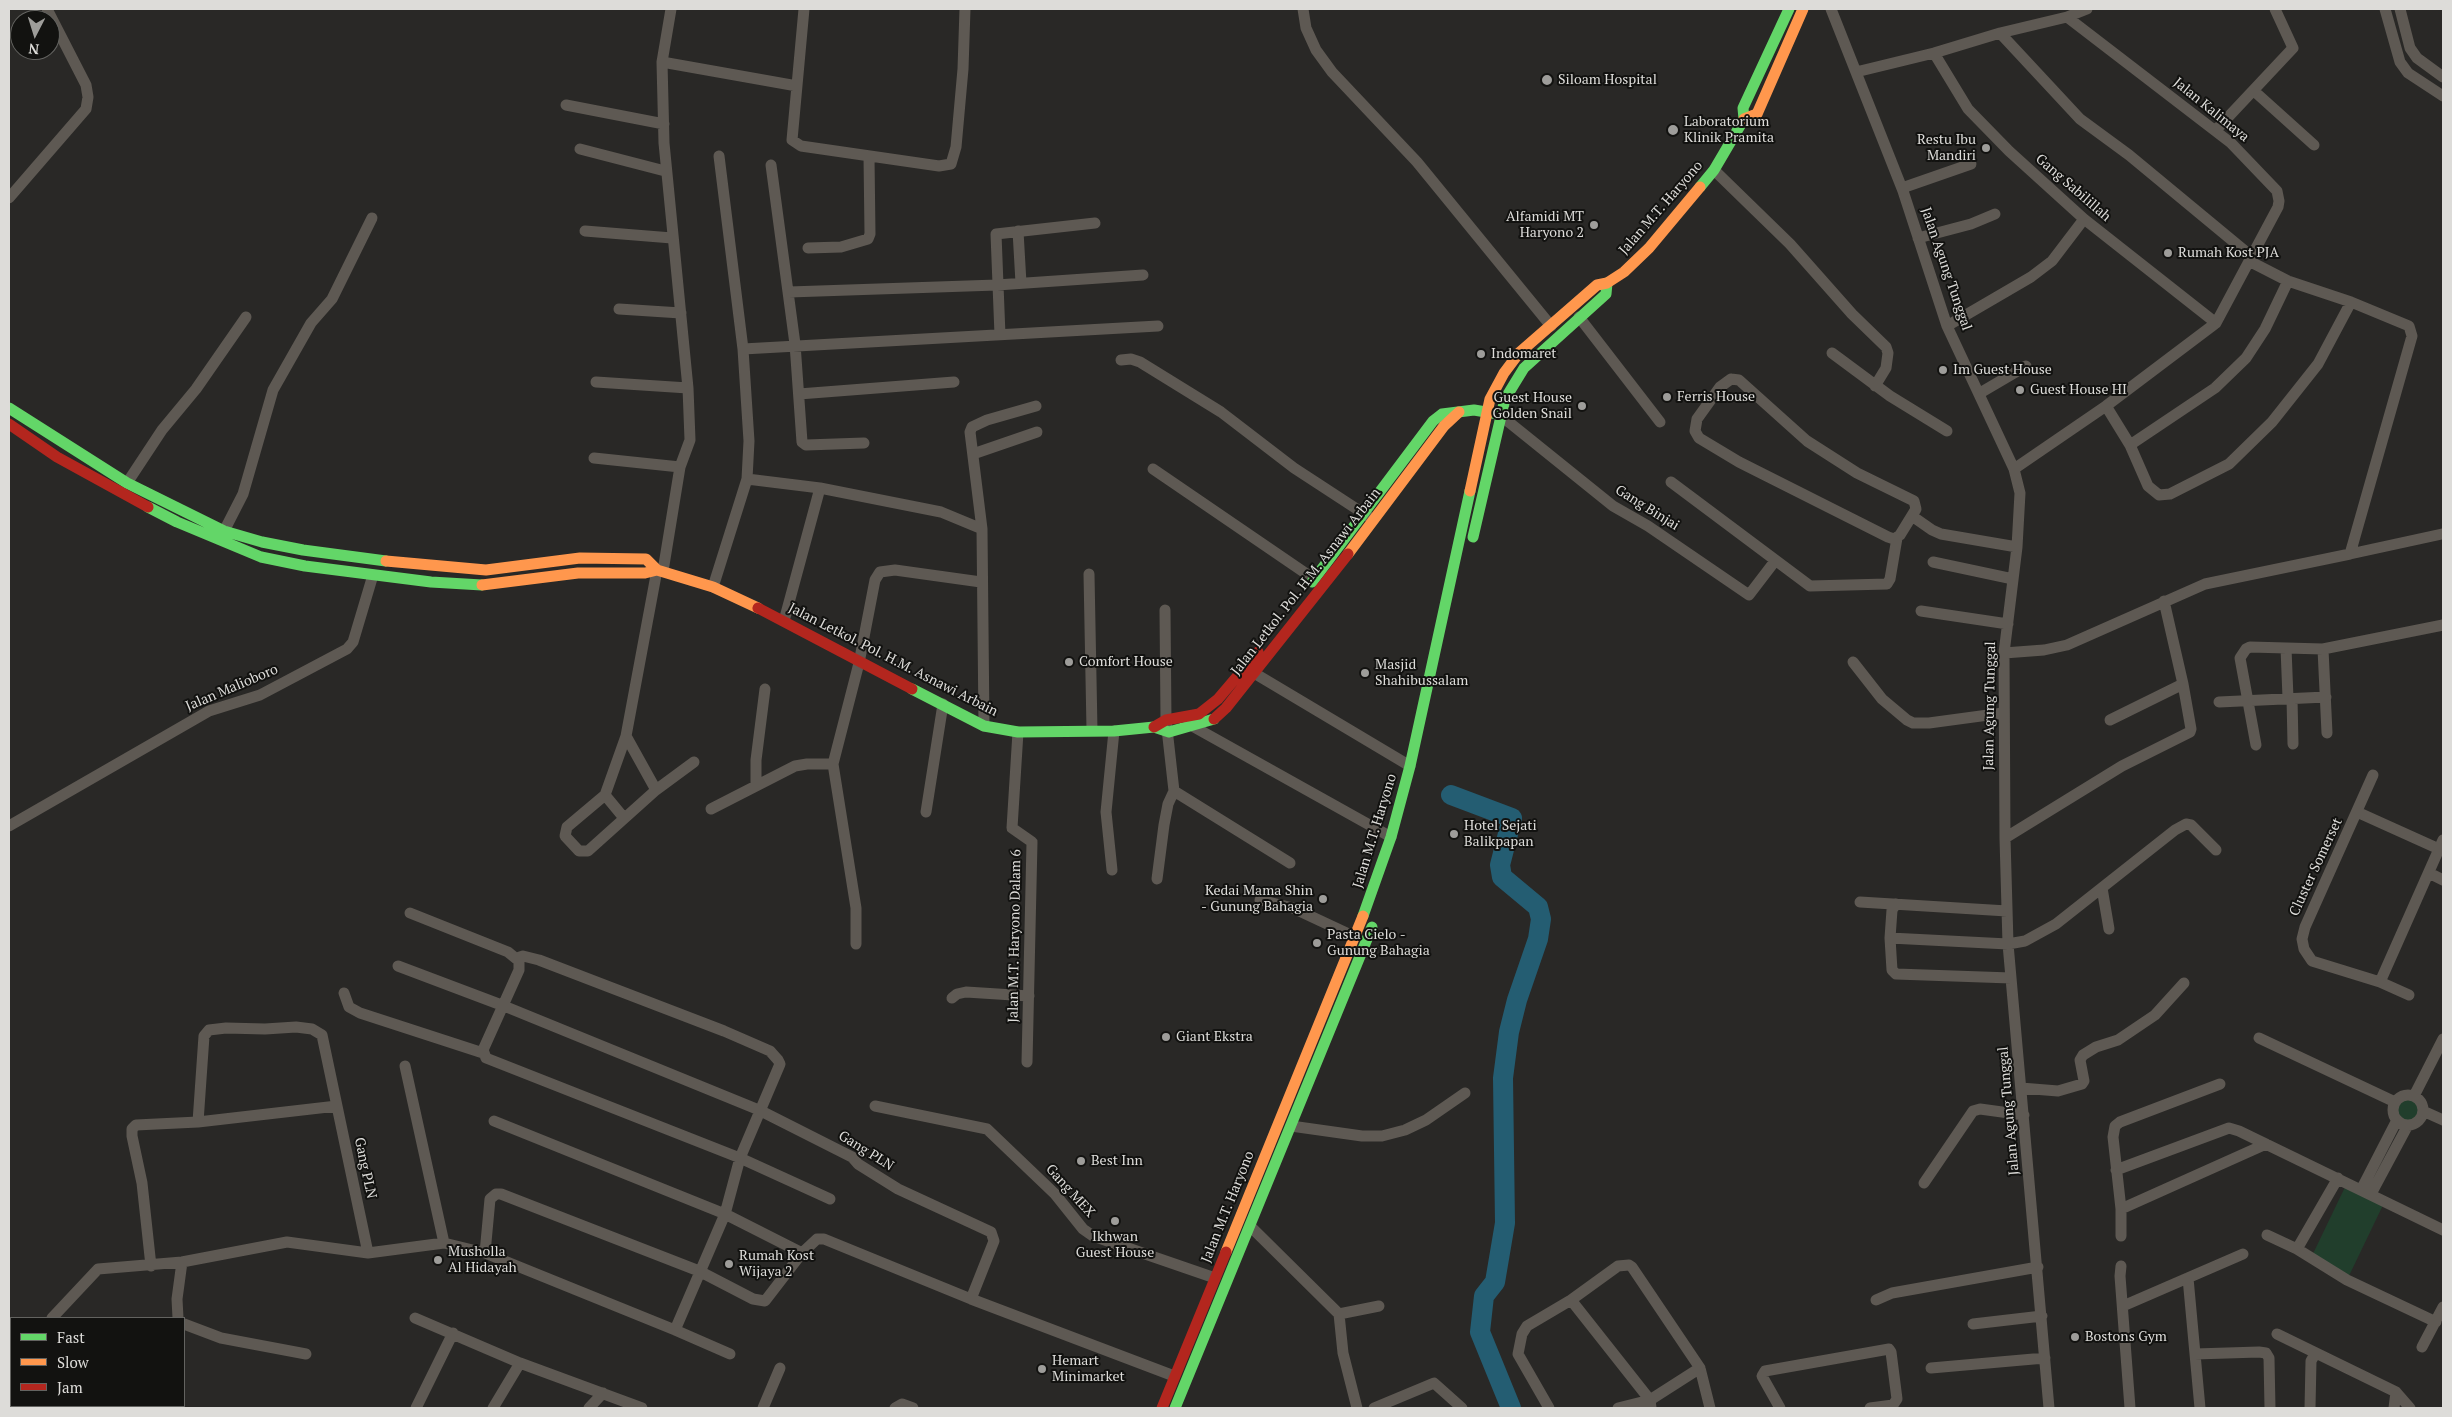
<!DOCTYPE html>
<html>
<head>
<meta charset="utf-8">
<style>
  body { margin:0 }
  #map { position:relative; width:2452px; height:1417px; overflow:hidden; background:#292826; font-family:"PT Serif",serif }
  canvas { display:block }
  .frame { position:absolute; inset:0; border:10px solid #dddcd9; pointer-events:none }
  .legend { position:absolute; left:10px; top:1317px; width:175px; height:90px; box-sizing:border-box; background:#121210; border:1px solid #636360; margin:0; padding:6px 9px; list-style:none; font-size:15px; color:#dddcd9 }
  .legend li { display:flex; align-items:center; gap:10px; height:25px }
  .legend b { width:25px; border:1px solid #636360 }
  .north { position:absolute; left:10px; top:10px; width:50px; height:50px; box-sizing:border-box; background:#121210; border:1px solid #636360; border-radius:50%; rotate:185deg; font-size:14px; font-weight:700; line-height:20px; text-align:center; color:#dddcd9 }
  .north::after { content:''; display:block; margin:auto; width:18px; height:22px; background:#9e9d9a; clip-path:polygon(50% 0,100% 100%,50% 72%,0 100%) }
</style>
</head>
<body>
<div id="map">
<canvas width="2452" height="1417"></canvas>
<div class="frame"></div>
<ul class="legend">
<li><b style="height:6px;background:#63d668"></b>Fast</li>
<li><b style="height:6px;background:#ff974d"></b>Slow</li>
<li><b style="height:6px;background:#b3261e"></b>Jam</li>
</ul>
<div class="north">N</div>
</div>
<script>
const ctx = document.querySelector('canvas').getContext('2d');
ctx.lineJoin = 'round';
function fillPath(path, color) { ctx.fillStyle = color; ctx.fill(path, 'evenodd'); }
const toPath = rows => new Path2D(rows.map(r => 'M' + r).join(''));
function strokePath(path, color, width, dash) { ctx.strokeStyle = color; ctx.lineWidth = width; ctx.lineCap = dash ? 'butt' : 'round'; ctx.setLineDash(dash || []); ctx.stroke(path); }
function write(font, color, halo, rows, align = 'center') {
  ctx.font = font + ' "PT Serif",serif'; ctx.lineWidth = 4; ctx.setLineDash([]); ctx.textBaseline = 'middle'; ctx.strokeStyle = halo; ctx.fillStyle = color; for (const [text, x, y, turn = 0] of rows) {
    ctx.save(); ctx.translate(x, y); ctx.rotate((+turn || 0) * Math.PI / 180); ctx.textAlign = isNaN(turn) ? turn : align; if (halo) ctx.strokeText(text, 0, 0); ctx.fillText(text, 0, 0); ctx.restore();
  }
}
const green = toPath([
  '2395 1110a13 13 0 1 1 26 0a13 13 0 1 1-26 0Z',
  [2346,1185,2385,1201,2347,1280,2309,1262]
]);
const river = toPath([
  [1451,795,1512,818,1500,865,1502,877,1538,907,1541,919,1538,939,1517,1000,1509,1032,1503,1078,1505,1223,1495,1282,1484,1296,1480,1332,1511,1408]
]);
const street = toPath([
  [804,9,792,140,801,146,939,166,951,164,956,147,963,69,965,9],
  [1303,9,1306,28,1316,50,1332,72,1417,162,1551,326],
  [1831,9,1903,191,1947,326,2014,469,2020,493,2017,547,2004,653,2005,838,2008,944,2049,1408],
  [2385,9,2400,62,2408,73,2443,96],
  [2400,9,2410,48,2417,58,2443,77],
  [2000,33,2080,119,2129,155,2251,256],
  [1934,53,1968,109,2009,151,2084,219,2216,323],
  [662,62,797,86],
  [1856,72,1934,53,2000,33,2067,17,2087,9],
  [2254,91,2314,145],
  [566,105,664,124],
  [2216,130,2293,48,2275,9],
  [580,149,665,171],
  [719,156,743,349,749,441,747,479],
  [771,165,795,344,802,442,806,445,864,443],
  [1714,170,1790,244,1852,314,1886,347,1888,353,1886,368,1875,386],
  [1902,188,1971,164],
  [9,198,86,109,88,97,86,85,47,9],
  [585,231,672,238],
  [1018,231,1021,283],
  [1918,238,1971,224,1995,214],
  [808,248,841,247,868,239,870,234,869,157],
  [2249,261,2288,281,2351,302,2409,326,2412,336,2350,554,2442,534],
  [789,292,997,285,1143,275],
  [619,309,681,313],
  [1579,317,1660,422],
  [1947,326,2031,277,2052,261,2084,219],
  [1000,335,996,234,1095,223],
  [743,349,1158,326],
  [1832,353,1890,396,1947,431],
  [1121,360,1131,359,1140,362,1221,412,1294,468,1369,517],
  [1731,379,1739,380,1807,441,1857,473,1914,501,1916,509,1900,535,1894,539,1888,537,1739,462,1699,438,1695,431,1697,419,1720,387,1731,379],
  [596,382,688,388],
  [1980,393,2026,366],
  [799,394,954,382],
  [2106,406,2130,445,2148,486,2159,495,2170,494,2229,464,2272,422,2318,364,2351,302],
  [1500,415,1613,506,1648,526,1749,595,1775,561],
  [2130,445,2215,388,2246,358,2265,329,2288,281],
  [973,454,1037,432],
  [594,458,680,467],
  [1153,469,1314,579],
  [2014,469,2106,406,2216,323,2278,207,2279,201,2277,191,2231,143,2067,17],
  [1671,482,1810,586,1887,584,1890,579,1897,538],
  [127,483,162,430,196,389,246,317],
  [1912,516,1932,530,1941,534,2017,547],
  [221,537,243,494,273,390,311,323,332,299,372,218],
  [1933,562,2013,579],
  [657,570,626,736,605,795,567,827,565,836,579,851,588,851,656,790,694,762],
  [663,571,680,467,690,440,688,388,664,143,662,62,671,9],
  [1089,574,1092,730],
  [713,587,747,479,820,488,941,512,982,529],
  [1165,610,1166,720,1174,791,1290,863],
  [1921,611,2008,624],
  [784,621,820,488],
  [2286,648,2288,698],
  [2323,649,2327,733],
  [2004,653,2044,650,2067,645,2205,584,2350,554],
  [1853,662,1882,699,1907,720,1913,723,1929,723,2003,713],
  [1254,673,1410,766],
  [2292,698,2293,744],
  [2219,702,2326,697],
  [2110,720,2183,684],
  [984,726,982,529,970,432,972,427,987,420,1036,406],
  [1194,727,1391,837],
  [1018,732,1012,828,1032,842,1027,1062],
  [626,736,656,790],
  [2256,745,2240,658,2246,649,2250,647,2323,649,2443,625],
  [2373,775,2305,927,2302,939,2304,949,2312,961,2380,982,2409,995],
  [756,784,756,760,765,689],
  [605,795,624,818],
  [711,809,795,766,807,764,833,764],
  [926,812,943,704],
  [2357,812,2439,849],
  [9,826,209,711,260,695,347,649,353,642,373,575],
  [2005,838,2122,766,2190,732,2191,729,2183,684,2164,601],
  [1112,870,1106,812,1114,731],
  [2429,873,2443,880],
  [1157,879,1164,825,1168,804,1174,791],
  [2102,888,2109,929],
  [1260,900,1293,908,1355,937],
  [1860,902,2007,911],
  [1896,904,1892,910,1890,938,1892,970,1896,974,2011,978],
  [410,913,508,952,519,961,519,970,483,1050,486,1058,740,1158,830,1199],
  [1890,938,2008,944,2025,941,2056,924,2175,830,2186,824,2191,825,2216,850],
  [856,944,856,908,833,764,859,663,875,580,880,572,895,570,981,582],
  [398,966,504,1006,759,1110,852,1157,858,1164,898,1189,991,1232,994,1241,971,1299],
  [2380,982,2443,840],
  [344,993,349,1007,360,1013,483,1053],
  [952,998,957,994,966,992,1029,996],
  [2259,1038,2395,1102],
  [405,1066,444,1243],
  [2021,1088,2058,1091,2082,1084,2084,1081,2080,1060,2083,1055,2096,1047,2118,1040,2155,1015,2184,983],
  '2393 1110a15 15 0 1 1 30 0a15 15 0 1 1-30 0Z',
  [2414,1096,2443,1039],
  [875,1106,987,1129,1055,1194,1083,1229,1093,1236,1215,1278],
  [2423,1111,2443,1120],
  [494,1121,725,1214,802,1253],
  [198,1122,204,1036,209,1030,226,1028,265,1029,296,1027,312,1029,322,1035,368,1253,444,1243,485,1253,675,1330,725,1214,740,1158,780,1064,778,1060,770,1051,724,1031,539,960,523,956,517,958],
  [1291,1126,1362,1136,1382,1136,1405,1130,1426,1120,1465,1093],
  [2116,1170,2229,1128,2239,1131,2443,1230],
  [1924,1183,1973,1111,1980,1109,2024,1115],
  [2361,1190,2397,1120],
  [2371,1194,2408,1125],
  [2121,1209,2266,1144],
  [1250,1226,1339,1314,1343,1353,1357,1408],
  [2267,1235,2297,1249,2347,1280,2436,1322],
  [2121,1236,2121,1209,2113,1137,2115,1126,2120,1122,2220,1084],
  [2297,1249,2338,1178],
  [485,1253,490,1199,496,1194,501,1194,699,1271,753,1299,765,1301,802,1253,817,1239,824,1239,971,1299,1174,1376],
  [151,1266,142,1183,132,1136,132,1129,136,1125,198,1122,337,1106],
  [2121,1266,2120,1276,2130,1408],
  [2188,1278,2200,1408],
  [1571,1300,1650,1400,1651,1408],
  [1876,1300,1892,1293,2038,1267],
  [2123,1306,2243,1254],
  [1339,1314,1379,1306],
  [52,1318,98,1269,182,1262,287,1242,368,1253],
  [178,1318,177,1299,182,1262],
  [415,1318,520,1363,642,1408],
  [184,1324,221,1338,306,1354],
  [1973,1324,2042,1316],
  [9,1326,11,1325],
  [675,1330,730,1354],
  [2277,1334,2396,1392,2410,1408],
  [2422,1347,2443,1307],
  [2195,1354,2259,1352,2266,1353,2269,1358,2270,1408],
  [1931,1368,2045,1358],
  [416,1408,453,1333],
  [493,1408,520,1363],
  [589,1408,603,1393],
  [763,1408,780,1368],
  [895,1408,902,1404,913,1408],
  [1374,1408,1434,1383,1462,1408],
  [1549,1408,1518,1354,1522,1334,1527,1326,1571,1300,1618,1266,1629,1265,1632,1267,1700,1368,1710,1408],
  [1618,1408,1650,1400,1700,1368],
  [1780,1408,1762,1376,1765,1371,1889,1349,1891,1352,1897,1399,1893,1405,1870,1408],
  [2310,1408,2311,1361,2315,1354],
  [2394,1408,2396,1392]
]);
const fast = toPath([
  [1700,187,1714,170,1744,119,1743,108,1789,9],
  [9,408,127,483,224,531,262,542,303,550,386,561],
  [148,507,177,522,261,557,305,566,431,582,482,585],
  [1473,537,1505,399,1524,368,1606,294,1607,283],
  [1312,582,1433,421,1442,414,1474,410,1498,414],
  [912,689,984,726,1018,732,1114,731,1154,727,1169,732,1214,719],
  [1363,916,1391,837,1410,766,1470,491],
  [1175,1408,1372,927]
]);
const slow = toPath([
  [1744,119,1757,114,1803,9],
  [1470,491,1490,399,1504,373,1519,353,1597,285,1607,283,1624,272,1649,248,1700,187],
  [1348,554,1444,426,1459,412],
  [386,561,486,570,580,558,646,559,657,570,713,587,758,608],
  [482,585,578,573,645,573,657,570],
  [1226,1252,1363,916]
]);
const jam = toPath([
  [9,424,57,457,148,507],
  [758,608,912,689],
  [1214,719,1226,708,1348,554],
  [1154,727,1166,720,1199,714,1218,699,1258,652],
  [1162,1408,1226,1252]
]);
const markers = [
  [1547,80,6,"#9e9d9a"],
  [1673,130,6,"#9e9d9a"],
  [1986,148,5,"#9e9d9a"],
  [1594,225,5,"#9e9d9a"],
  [2168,253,5,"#9e9d9a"],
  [1481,354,5,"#9e9d9a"],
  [1943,370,5,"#9e9d9a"],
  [2020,390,5,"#9e9d9a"],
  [1667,397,5,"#9e9d9a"],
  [1582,406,5,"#9e9d9a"],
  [1069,662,5,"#9e9d9a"],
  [1365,673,5,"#9e9d9a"],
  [1454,834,5,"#9e9d9a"],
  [1323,899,5,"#9e9d9a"],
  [1317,943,5,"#9e9d9a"],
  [1166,1037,5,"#9e9d9a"],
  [1081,1161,5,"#9e9d9a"],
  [1115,1221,5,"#9e9d9a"],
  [438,1260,5,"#9e9d9a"],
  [729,1264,5,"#9e9d9a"],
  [2075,1337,5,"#9e9d9a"],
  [1042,1369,5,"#9e9d9a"]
];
const poiNames = [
  ["Siloam Hospital",1558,80],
  ["Laboratorium",1684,122],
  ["Klinik Pramita",1684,138],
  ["Restu Ibu",1976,140,"right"],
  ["Mandiri",1976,156,"right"],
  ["Alfamidi MT",1584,217,"right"],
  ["Haryono 2",1584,233,"right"],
  ["Rumah Kost PJA",2178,253],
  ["Indomaret",1491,354],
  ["Im Guest House",1953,370],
  ["Guest House HI",2030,390],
  ["Ferris House",1677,397],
  ["Guest House",1572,398,"right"],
  ["Golden Snail",1572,414,"right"],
  ["Comfort House",1079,662],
  ["Masjid",1375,665],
  ["Shahibussalam",1375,681],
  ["Hotel Sejati",1464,826],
  ["Balikpapan",1464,842],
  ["Kedai Mama Shin",1313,891,"right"],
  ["- Gunung Bahagia",1313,907,"right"],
  ["Pasta Cielo -",1327,935],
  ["Gunung Bahagia",1327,951],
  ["Giant Ekstra",1176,1037],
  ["Best Inn",1091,1161],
  ["Ikhwan",1115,1237,"center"],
  ["Guest House",1115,1253,"center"],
  ["Musholla",448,1252],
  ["Al Hidayah",448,1268],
  ["Rumah Kost",739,1256],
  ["Wijaya 2",739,1272],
  ["Bostons Gym",2085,1337],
  ["Hemart",1052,1361],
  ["Minimarket",1052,1377]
];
const streetNames = [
  ["Jalan Kalimaya",2211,110,39],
  ["Gang Sabilillah",2073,188,41],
  ["Jalan M.T. Haryono",1661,208,-49],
  ["Jalan Agung Tunggal",1946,269,71],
  ["Gang Binjai",1647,508,32],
  ["Jalan Letkol. Pol. H.M. Asnawi Arbain",1306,582,-52],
  ["Jalan Letkol. Pol. H.M. Asnawi Arbain",893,660,27],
  ["Jalan Malioboro",232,688,-23],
  ["Jalan Agung Tunggal",1990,706,-89],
  ["Jalan M.T. Haryono",1375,831,-73],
  ["Cluster Somerset",2316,867,-65],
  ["Jalan M.T. Haryono Dalam 6",1015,936,-89],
  ["Jalan Agung Tunggal",2009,1111,-95],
  ["Gang PLN",866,1151,32],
  ["Gang PLN",365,1168,78],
  ["Gang MEX",1070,1191,48],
  ["Jalan M.T. Haryono",1228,1207,-68]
];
fillPath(green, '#213e2c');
strokePath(river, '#245d72', 20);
strokePath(street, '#5e5953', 11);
strokePath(fast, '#63d668', 11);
strokePath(slow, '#ff974d', 11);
strokePath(jam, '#b3261e', 11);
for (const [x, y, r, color] of markers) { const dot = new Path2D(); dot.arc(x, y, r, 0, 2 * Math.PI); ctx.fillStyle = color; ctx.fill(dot); strokePath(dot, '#121210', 2); }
write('14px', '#dddcd9', '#121210', poiNames, 'left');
write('14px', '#dddcd9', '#121210', streetNames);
</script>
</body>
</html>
